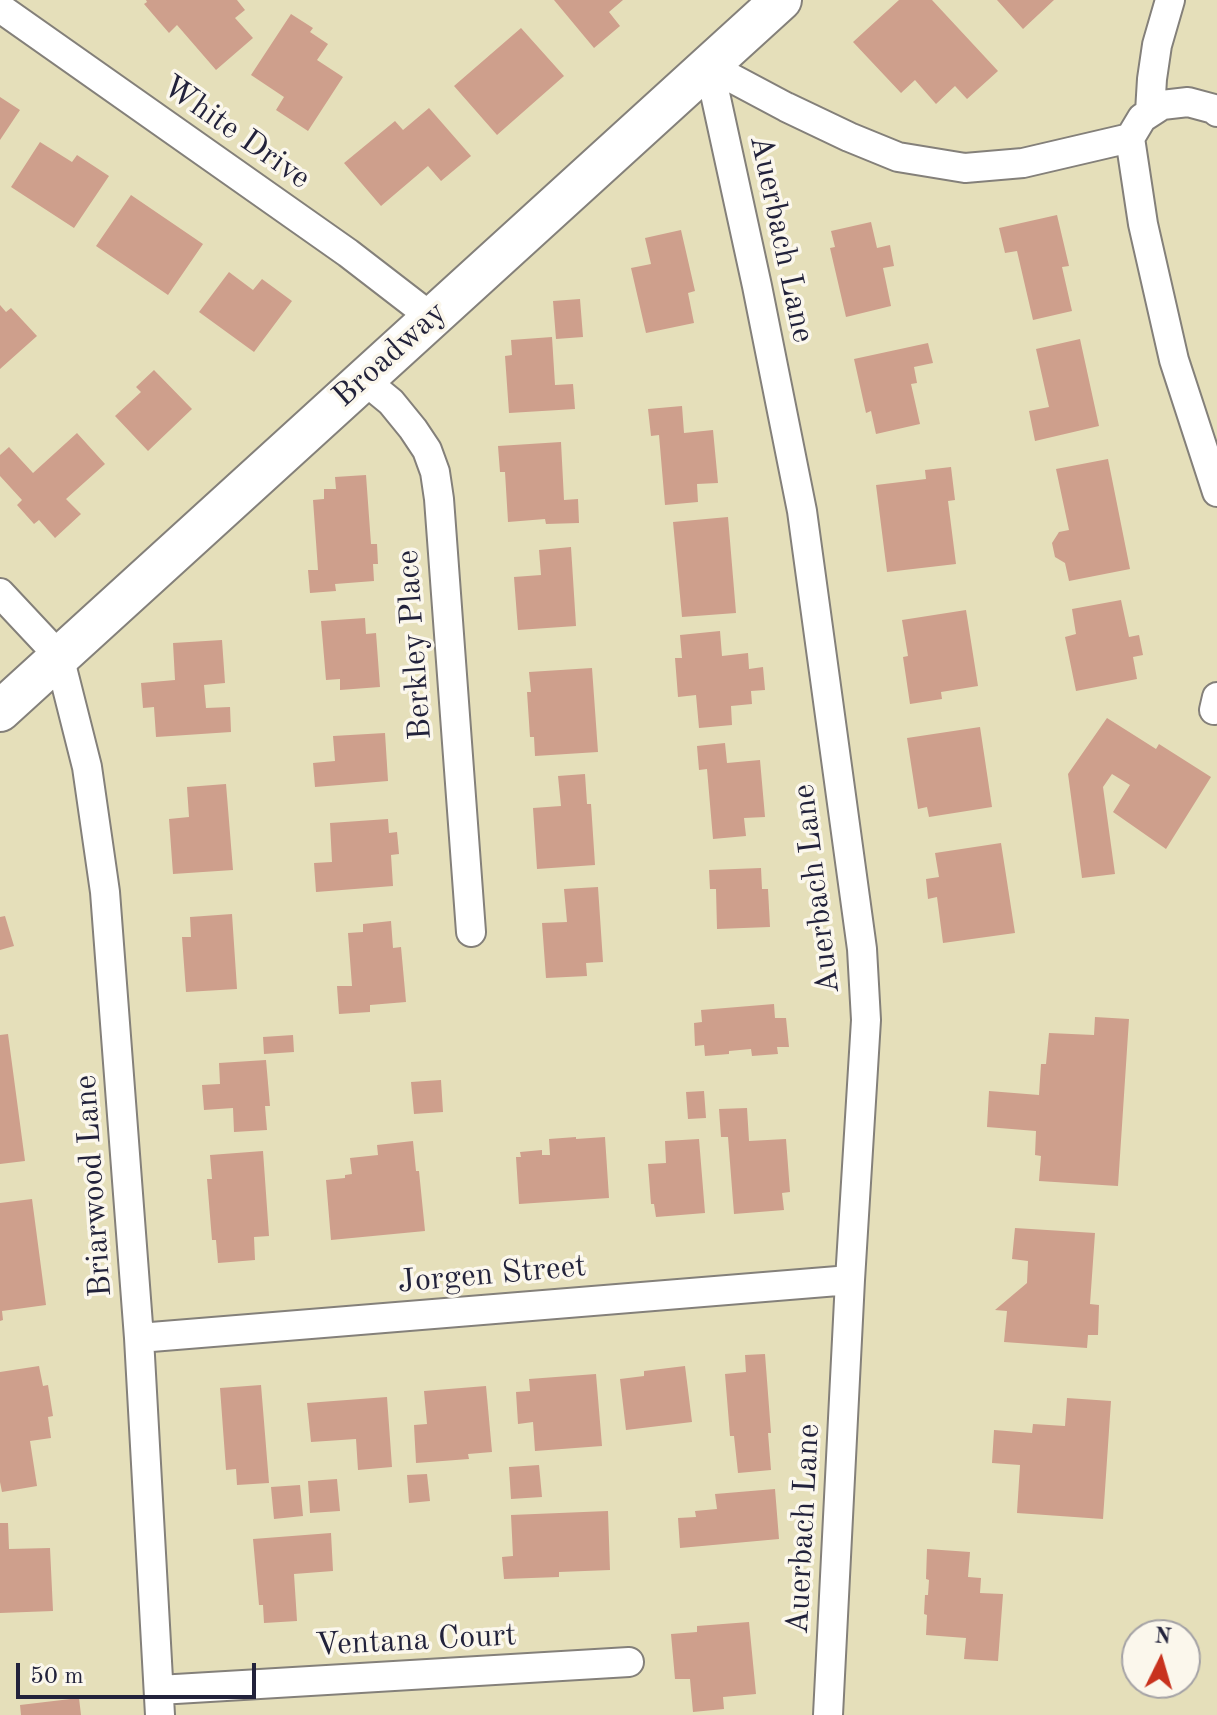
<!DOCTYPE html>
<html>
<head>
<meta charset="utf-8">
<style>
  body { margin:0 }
  #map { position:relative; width:1217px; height:1715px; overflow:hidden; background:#e5dfba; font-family:"Old Standard TT",serif }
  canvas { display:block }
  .north { position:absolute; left:1121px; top:1619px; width:80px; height:80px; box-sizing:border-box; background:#fbf7ec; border:2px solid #a4a2a5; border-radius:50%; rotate:5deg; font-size:22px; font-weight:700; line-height:32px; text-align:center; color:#22223b }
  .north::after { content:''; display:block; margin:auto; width:28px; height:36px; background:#c8321e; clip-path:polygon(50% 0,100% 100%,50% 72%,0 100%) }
  .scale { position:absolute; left:16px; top:1663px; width:240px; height:36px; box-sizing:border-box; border:4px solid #22223b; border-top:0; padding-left:10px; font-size:24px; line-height:28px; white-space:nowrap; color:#22223b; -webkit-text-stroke:6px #fbf7ec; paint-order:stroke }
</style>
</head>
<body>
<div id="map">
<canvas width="1217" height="1715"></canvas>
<div class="north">N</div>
<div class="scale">50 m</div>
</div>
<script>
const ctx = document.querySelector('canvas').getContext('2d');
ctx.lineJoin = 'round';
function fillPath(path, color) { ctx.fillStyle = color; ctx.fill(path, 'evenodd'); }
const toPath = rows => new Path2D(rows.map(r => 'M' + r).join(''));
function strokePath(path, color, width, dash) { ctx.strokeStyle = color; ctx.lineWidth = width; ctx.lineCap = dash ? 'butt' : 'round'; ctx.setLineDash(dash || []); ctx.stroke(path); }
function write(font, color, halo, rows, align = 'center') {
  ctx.font = font + ' "Old Standard TT",serif'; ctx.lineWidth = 7; ctx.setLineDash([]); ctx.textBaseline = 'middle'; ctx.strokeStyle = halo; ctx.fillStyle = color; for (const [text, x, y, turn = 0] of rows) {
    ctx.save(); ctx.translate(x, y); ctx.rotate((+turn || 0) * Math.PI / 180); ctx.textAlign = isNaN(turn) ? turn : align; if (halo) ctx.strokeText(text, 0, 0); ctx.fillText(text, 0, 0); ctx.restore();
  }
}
const building = toPath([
  [146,0,237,0,245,10,235,18,253,38,216,70,177,25,169,33,144,4,147,2],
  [554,0,623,0,609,12,620,26,594,48],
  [899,0,932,0,998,71,967,99,955,86,936,104,915,80,901,93,853,42],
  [997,0,1054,0,1023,29],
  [291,14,313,28,310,32,328,44,317,60,343,77,308,131,276,110,284,97,251,75],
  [521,28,564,76,497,135,454,86],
  [0,97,20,110,0,140],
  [429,108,471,156,441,181,428,166,381,206,344,163,395,121,403,130],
  [40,142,72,162,77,155,109,176,74,228,11,187],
  [131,195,203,244,168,295,96,246],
  [1057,215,1069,266,1062,267,1072,311,1033,320,1017,251,1005,253,999,228],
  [871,222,877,248,890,245,894,266,883,268,891,306,846,317,830,248,835,247,831,231],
  [681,230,695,291,688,293,694,323,646,333,631,268,651,264,645,238],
  [229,272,253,290,262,279,292,301,254,352,199,312],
  [580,299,583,337,556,339,553,301],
  [0,305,6,312,11,308,37,336,0,369],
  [552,337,555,385,573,384,575,409,509,413,505,356,512,355,511,340],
  [1080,339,1099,426,1035,441,1029,411,1049,407,1036,349],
  [928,343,933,363,914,367,917,383,911,384,920,424,876,434,871,411,866,413,854,359],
  [154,370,192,409,148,451,115,416,141,392,136,387],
  [682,406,684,433,713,430,718,483,697,484,698,502,665,505,659,435,651,436,648,409],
  [77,433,105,464,66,499,81,514,55,538,39,520,34,524,17,505,22,500,0,476,0,455,9,447,33,473],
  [561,442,564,500,578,499,579,523,546,524,545,519,508,522,505,472,500,472,498,446],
  [1108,459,1130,569,1069,581,1065,563,1055,557,1052,543,1059,532,1069,530,1056,469],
  [951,467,955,500,948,501,956,564,887,572,876,485,926,479,925,470],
  [366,475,371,544,377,544,378,564,373,564,374,581,335,584,336,591,310,593,308,570,318,570,313,500,324,499,324,489,336,489,335,477],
  [728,517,736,613,682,617,673,522],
  [571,547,576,626,518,630,514,577,541,575,539,550],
  [1121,600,1129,637,1139,635,1143,655,1133,657,1137,679,1076,691,1065,637,1076,634,1072,609],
  [966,610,978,686,941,692,942,699,910,704,903,657,908,656,902,620],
  [365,618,366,634,376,633,380,687,340,690,340,679,326,680,321,621],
  [720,631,722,656,748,653,749,669,763,667,765,690,751,691,752,704,731,706,732,725,699,728,696,695,678,697,675,658,682,658,680,635],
  [222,640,225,683,204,685,206,708,230,707,231,732,156,737,154,707,143,708,141,683,175,680,173,643],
  [592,668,598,752,535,756,534,737,530,737,527,692,531,692,529,672],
  [1107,718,1156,749,1159,744,1211,777,1166,849,1113,812,1130,785,1112,774,1103,787,1115,874,1082,878,1068,774],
  [980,727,992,807,929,817,927,807,918,809,907,738],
  [385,733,388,781,315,787,313,763,335,761,333,736],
  [725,743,727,763,760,760,765,817,744,818,746,836,713,839,707,769,699,770,697,746],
  [585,774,587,804,591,804,595,865,537,869,533,808,561,806,558,776],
  [226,784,233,870,173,874,169,819,189,817,187,787],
  [388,819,389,833,397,832,399,854,391,855,393,886,316,892,314,863,332,862,330,823],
  [1001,843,1015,933,943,943,937,897,928,899,926,879,939,877,935,853],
  [761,868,762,889,768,889,770,927,717,929,716,889,710,889,709,870],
  [598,887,603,962,586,963,587,976,546,978,542,923,567,922,564,889],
  [232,914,237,989,186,992,182,937,191,937,190,917],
  [5,916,14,946,0,950,0,917],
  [391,921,393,948,401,947,406,1002,370,1005,370,1012,339,1014,337,986,352,986,348,933,363,932,363,924],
  [774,1004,775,1018,786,1018,789,1047,777,1047,778,1054,752,1056,751,1049,729,1051,729,1054,705,1056,704,1045,695,1046,694,1023,702,1022,701,1010],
  [1095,1017,1129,1019,1118,1186,1039,1181,1041,1156,1035,1155,1036,1131,987,1127,989,1091,1039,1095,1041,1064,1046,1064,1049,1033,1094,1035],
  [8,1034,25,1161,0,1164,0,1035],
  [293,1035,294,1052,264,1054,263,1037],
  [266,1060,270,1106,265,1106,267,1130,234,1132,233,1108,204,1110,202,1085,220,1084,219,1063],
  [441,1080,443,1112,414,1114,411,1082],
  [704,1091,706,1118,688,1119,686,1092],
  [747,1108,749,1141,786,1139,790,1192,782,1193,784,1210,734,1214,728,1137,721,1137,719,1109],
  [576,1137,576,1139,605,1137,609,1198,519,1204,516,1157,521,1157,520,1152,542,1150,542,1155,550,1155,549,1139],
  [699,1139,705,1213,656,1217,654,1204,651,1204,648,1164,666,1163,665,1141],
  [413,1141,416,1171,419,1171,425,1231,331,1240,326,1180,345,1178,345,1175,352,1174,350,1158,378,1155,377,1145],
  [263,1151,269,1236,254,1237,255,1260,218,1263,216,1240,212,1240,207,1179,212,1179,210,1155],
  [32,1199,46,1305,2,1311,3,1320,0,1321,0,1203],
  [1015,1228,1095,1233,1090,1304,1099,1305,1098,1335,1088,1335,1087,1348,1004,1342,1007,1311,995,1310,1027,1283,1028,1261,1012,1259],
  [765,1354,771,1433,768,1433,771,1470,738,1473,734,1436,730,1436,725,1374,746,1372,745,1355],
  [39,1366,43,1386,48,1385,53,1416,48,1417,51,1438,30,1441,37,1486,2,1492,0,1482,0,1372],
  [685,1366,692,1422,626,1430,620,1379,644,1376,644,1371],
  [596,1374,602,1446,535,1451,533,1422,518,1424,516,1392,530,1391,529,1379],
  [261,1385,269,1483,237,1485,236,1469,226,1470,220,1388],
  [486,1386,492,1452,468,1454,469,1459,416,1463,414,1425,427,1424,424,1391],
  [387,1397,392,1467,358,1470,356,1439,311,1442,307,1403],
  [1067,1398,1111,1401,1103,1519,1017,1513,1020,1465,992,1463,994,1430,1032,1433,1033,1424,1065,1426],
  [539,1465,542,1497,511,1499,509,1467],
  [427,1474,430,1501,409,1503,407,1475],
  [337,1479,340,1511,310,1513,308,1481],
  [300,1485,303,1516,274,1519,271,1487],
  [775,1489,779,1539,680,1548,678,1518,696,1517,695,1511,717,1509,715,1494],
  [608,1511,610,1570,559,1572,559,1577,504,1579,502,1557,513,1556,511,1515],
  [0,1523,8,1523,9,1549,50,1548,53,1611,0,1613],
  [331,1533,333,1571,294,1574,297,1621,264,1623,263,1605,259,1605,253,1539],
  [927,1549,970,1552,968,1577,981,1578,980,1593,1003,1594,998,1661,964,1659,966,1638,926,1635,927,1615,924,1614,925,1595,928,1595,929,1580,926,1579],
  [749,1622,756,1694,723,1697,724,1709,693,1712,690,1679,675,1679,671,1634,697,1632,697,1626],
  [79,1698,81,1715,21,1715,20,1705]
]);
const street = toPath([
  [0,8,348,253,431,317],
  [709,66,757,286,802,511,862,949,866,1020,850,1280,828,1715],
  [709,66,786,107,849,137,898,157,965,168,1023,163,1130,138],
  [1150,112,1152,79,1157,45,1170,0],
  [1217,112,1214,109,1188,102,1162,105,1142,118,1130,138,1143,224,1174,360,1217,492],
  [363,379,391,402,413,429,427,450,435,472,439,499,471,932],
  [0,593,59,656,87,767,105,892,139,1338,160,1715],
  [1214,710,1217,697],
  [139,1338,850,1280],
  [159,1690,629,1662]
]);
const secondary = toPath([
  [0,711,781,0]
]);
const streetNames = [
  ["White Drive",236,133,35],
  ["Auerbach Lane",781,239,78],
  ["Broadway",390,355,-42],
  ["Berkley Place",415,645,-94],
  ["Auerbach Lane",817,889,-97],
  ["Briarwood Lane",94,1186,-94],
  ["Jorgen Street",492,1275,-5],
  ["Auerbach Lane",804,1529,-87],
  ["Ventana Court",416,1641,-3]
];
fillPath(building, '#ce9f8c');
strokePath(street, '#84807a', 32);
strokePath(secondary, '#84807a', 44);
strokePath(street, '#fff', 28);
strokePath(secondary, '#fff', 40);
write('32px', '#22223b', '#fbf7ec', streetNames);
</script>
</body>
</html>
